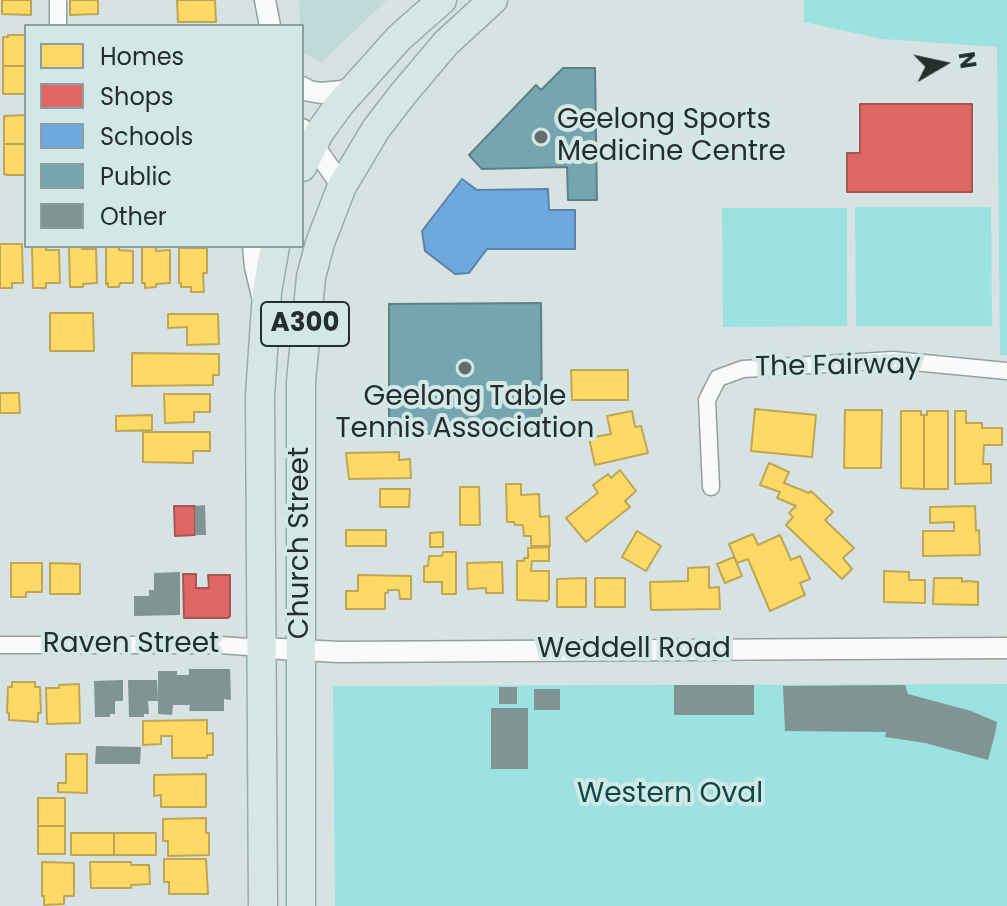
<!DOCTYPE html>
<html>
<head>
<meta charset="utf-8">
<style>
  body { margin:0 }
  #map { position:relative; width:1007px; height:906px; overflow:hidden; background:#d6e3e2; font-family:Poppins,sans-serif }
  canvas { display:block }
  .legend { position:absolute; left:24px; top:24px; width:280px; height:224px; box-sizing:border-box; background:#d1e8e7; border:2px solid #8c9e9d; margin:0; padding:10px 14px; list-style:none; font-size:24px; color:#252e2d }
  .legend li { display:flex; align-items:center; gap:16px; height:40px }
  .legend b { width:40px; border:2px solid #8c9e9d }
  .north { position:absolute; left:903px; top:24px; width:80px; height:80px; -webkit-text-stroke:6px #d1e8e7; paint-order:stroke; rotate:81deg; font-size:22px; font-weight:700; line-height:32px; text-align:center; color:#252e2d }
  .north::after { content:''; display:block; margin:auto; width:28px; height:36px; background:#252e2d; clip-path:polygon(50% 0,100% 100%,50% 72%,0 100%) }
</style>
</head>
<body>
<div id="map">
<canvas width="1007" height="906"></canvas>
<ul class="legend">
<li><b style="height:22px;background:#ffd966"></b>Homes</li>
<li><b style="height:22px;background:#e06666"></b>Shops</li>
<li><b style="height:22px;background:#6fa8dc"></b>Schools</li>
<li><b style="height:22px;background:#76a5af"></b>Public</li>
<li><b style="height:22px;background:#809493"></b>Other</li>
</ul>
<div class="north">N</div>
</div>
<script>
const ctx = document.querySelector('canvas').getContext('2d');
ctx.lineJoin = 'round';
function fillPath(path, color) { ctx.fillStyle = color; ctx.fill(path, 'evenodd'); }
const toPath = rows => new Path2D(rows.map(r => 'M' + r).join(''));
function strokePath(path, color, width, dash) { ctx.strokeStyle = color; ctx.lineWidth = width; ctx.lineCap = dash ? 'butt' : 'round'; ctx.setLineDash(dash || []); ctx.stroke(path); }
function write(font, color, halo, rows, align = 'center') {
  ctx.font = font + ' Poppins,sans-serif'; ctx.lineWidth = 8; ctx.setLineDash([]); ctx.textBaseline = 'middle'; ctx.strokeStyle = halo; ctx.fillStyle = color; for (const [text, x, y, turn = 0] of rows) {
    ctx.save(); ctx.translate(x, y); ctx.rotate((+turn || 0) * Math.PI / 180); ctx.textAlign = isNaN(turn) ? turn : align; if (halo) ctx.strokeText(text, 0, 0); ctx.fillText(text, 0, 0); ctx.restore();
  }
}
const built = toPath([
  [299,0,387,0,322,62,302,53,302,26,300,26]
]);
const green = toPath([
  [804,0,1007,0,1007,355,1000,355,997,47,882,39,804,22],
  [855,207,991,207,992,326,856,326],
  [722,208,847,208,847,326,723,327],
  [1007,684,1007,906,335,906,333,686]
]);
const homes = toPath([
  [2,0,31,0,31,15,2,14,2,0],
  [70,0,98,0,98,14,70,15,70,0],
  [177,0,215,0,216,22,178,22,177,0],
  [8,35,26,35,26,66,3,66,3,37,8,37,8,35],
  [3,66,26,66,26,94,3,94,3,66],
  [26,115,26,144,4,144,4,116,26,115],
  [4,144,26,144,25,175,7,175,4,174,4,144],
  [0,244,22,244,23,283,12,283,12,288,0,288,0,244],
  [46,246,46,250,59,250,60,283,46,283,46,288,33,288,32,247,46,246],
  [82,246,82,249,96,249,97,283,83,284,83,287,70,287,69,247,82,246],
  [106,246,119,246,119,250,133,251,133,283,120,283,119,287,108,287,108,283,106,284,106,246],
  [142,246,156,246,156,251,170,250,170,283,156,284,156,287,145,288,145,283,142,283,142,246],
  [179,248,207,248,207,273,203,273,204,292,191,292,191,287,181,287,181,283,179,283,179,248],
  [50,313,93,313,94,351,50,351,50,313],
  [168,314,218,314,219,344,187,345,187,327,168,328,168,314],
  [132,353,219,354,219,375,213,375,213,385,132,386,132,353],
  [571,370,628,370,628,400,572,400,571,370],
  [0,393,19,393,20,413,0,413,0,393],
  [164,394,210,394,210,412,194,412,194,422,165,423,164,394],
  [755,409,816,415,812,457,751,451,755,409],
  [845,410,882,410,881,468,844,468,845,410],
  [632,411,635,427,641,426,648,453,595,465,589,438,611,434,607,416,632,411],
  [901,411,921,411,921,415,924,415,924,489,901,488,901,411],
  [927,411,948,411,948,489,924,489,924,415,927,415,927,411],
  [955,411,966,411,966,423,982,423,982,428,1002,428,1002,445,984,445,983,464,991,464,991,483,955,484,955,411],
  [152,415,152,430,116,431,116,416,152,415],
  [143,432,210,432,210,451,193,451,193,463,143,462,143,432],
  [399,452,399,460,410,459,411,478,349,479,346,453,399,452],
  [769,463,789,472,784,483,809,493,811,491,833,512,825,520,854,548,843,558,852,569,842,579,786,525,793,517,789,513,796,506,777,498,780,492,760,485,769,463],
  [620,470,636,491,625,501,630,507,586,542,566,518,598,493,593,485,608,474,611,478,620,470],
  [506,484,521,484,521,495,539,494,540,517,549,516,550,546,531,546,531,536,524,536,523,525,515,525,514,522,507,522,506,484],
  [460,487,479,487,480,525,460,525,460,487],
  [380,489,410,489,409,507,380,507,380,489],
  [975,506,976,531,979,530,980,555,923,556,923,531,954,531,954,522,930,523,930,507,975,506],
  [346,530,386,530,386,546,346,546,346,530],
  [637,531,661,546,646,571,622,557,637,531],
  [443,532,443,547,430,547,430,533,443,532],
  [753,534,758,545,780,535,791,560,800,556,810,579,800,583,805,595,770,611,748,559,737,563,729,544,753,534],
  [549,547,549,561,532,561,531,571,549,571,549,599,547,601,517,600,517,561,524,561,524,558,528,558,528,548,549,547],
  [443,552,456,552,456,594,442,594,442,582,424,582,424,566,428,566,429,556,442,556,443,552],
  [734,557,742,576,725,583,717,564,734,557],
  [502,562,503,593,486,593,486,588,468,589,467,563,502,562],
  [11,563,42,563,42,592,26,592,26,597,11,597,11,563],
  [50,563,80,564,80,594,50,594,50,563],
  [709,567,709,588,719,587,720,609,651,610,650,582,688,581,688,568,709,567],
  [884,571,909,572,909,580,925,580,925,603,884,602,884,571],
  [358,575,411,576,411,599,400,599,399,590,388,590,388,593,385,593,385,609,346,609,346,591,358,591,358,575],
  [586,578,586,607,557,607,557,579,586,578],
  [595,578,625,578,625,607,595,607,595,578],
  [934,578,962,578,962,582,967,581,978,582,978,605,933,604,934,578],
  [12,682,35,682,35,687,40,687,41,713,38,713,38,722,9,720,9,713,7,713,8,687,12,687,12,682],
  [79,684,80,723,47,724,46,688,59,688,59,685,79,684],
  [207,720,207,734,213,733,213,755,207,755,207,758,172,758,172,736,161,736,161,744,143,745,143,721,207,720],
  [66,754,87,754,87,793,58,792,58,783,66,783,66,754],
  [206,774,206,807,161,807,161,795,154,796,154,775,206,774],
  [38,798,65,798,65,826,38,826,38,798],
  [206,818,206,833,209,833,209,855,168,856,168,841,163,841,163,819,206,818],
  [38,826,65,826,65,854,38,854,38,826],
  [71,833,114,833,114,855,71,855,71,833],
  [114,833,156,833,156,855,114,855,114,833],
  [164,859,206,859,208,894,169,894,169,882,164,882,164,859],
  [42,862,74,863,74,896,64,896,64,904,44,905,44,896,42,896,42,862],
  [90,862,131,862,131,865,149,865,150,884,131,885,131,888,91,888,90,862]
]);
const shops = toPath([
  [860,104,972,104,972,192,847,192,847,153,860,153,860,104],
  [174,506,195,506,195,535,175,536,174,506],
  [183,574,196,574,196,588,209,588,208,575,230,575,230,616,228,618,184,618,183,574]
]);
const schools = toPath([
  [462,179,477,190,548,189,549,210,575,210,575,249,487,249,469,273,455,274,425,251,422,231,462,179]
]);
const public = toPath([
  [563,68,595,68,597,200,568,200,567,167,482,169,469,155,536,85,541,90,563,68],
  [541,303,542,433,389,434,389,304,541,303]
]);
const building = toPath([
  [205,505,206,535,195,535,195,506],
  [180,572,180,615,134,616,134,596,149,596,149,590,154,590,154,573],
  [189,669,230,669,231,700,224,699,224,711,189,711,190,705,173,705,172,715,158,714,158,701,148,701,149,714,144,714,144,717,129,717,128,680,157,680,158,698,158,671,177,671,177,675,189,675],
  [123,680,123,701,115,701,115,714,110,714,110,717,95,717,94,681],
  [674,685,754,685,754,715,674,715],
  [905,685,908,694,971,711,997,722,995,734,988,760,925,743,885,737,886,732,785,731,783,686],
  [499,687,517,687,517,704,499,704],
  [534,689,560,689,560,710,534,710],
  [491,708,528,708,528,769,491,769],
  [96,746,141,747,140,764,95,764]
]);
const minor = toPath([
  [58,26,58,0],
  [711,487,707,400,718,378,743,369,893,360,1007,371],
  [0,645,220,645,262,648]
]);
const tertiary = toPath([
  [265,0,270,26],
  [302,87,309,91,321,93,342,91,355,86],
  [302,129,342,186],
  [253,246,255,267,263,300],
  [262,648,339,652,1007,648]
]);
const trunk = toPath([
  [302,167,319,133,340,104,399,38,442,0],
  [263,906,260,396,267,292,275,246],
  [301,906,301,382,311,277,320,243,342,186,376,129,403,94,446,43,493,0]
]);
const markers = [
  [541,137,8,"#636d6c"],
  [465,368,8,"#636d6c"]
];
const shields = [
  [305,324,88]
];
const shieldNames = [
  ["A300",305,324]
];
const poiNames = [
  ["Geelong Sports",557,121],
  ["Medicine Centre",557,153],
  ["Geelong Table",465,398,"center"],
  ["Tennis Association",465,430,"center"]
];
const streetNames = [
  ["The Fairway",838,367,-1],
  ["Church Street",301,543,-90],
  ["Raven Street",131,645],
  ["Weddell Road",634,650]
];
const parkNames = [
  ["Western Oval",670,795]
];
fillPath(built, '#c1d9d8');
fillPath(green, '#9ce2e0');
fillPath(homes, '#ffd966');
strokePath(homes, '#bea655', 2);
fillPath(shops, '#e06666');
strokePath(shops, '#a85555', 2);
fillPath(schools, '#6fa8dc');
strokePath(schools, '#5983a8', 2);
fillPath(public, '#76a5af');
strokePath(public, '#5e8188', 2);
fillPath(building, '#809493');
strokePath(minor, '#959f9e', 19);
strokePath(tertiary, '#959f9e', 23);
strokePath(trunk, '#96adac', 31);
strokePath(minor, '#f9fbfb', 16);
strokePath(tertiary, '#f9fbfb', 20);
strokePath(trunk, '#d6e6e4', 28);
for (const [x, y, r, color] of markers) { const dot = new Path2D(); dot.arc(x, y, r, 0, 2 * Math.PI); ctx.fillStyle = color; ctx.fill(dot); strokePath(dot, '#d1e8e7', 3); }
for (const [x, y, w] of shields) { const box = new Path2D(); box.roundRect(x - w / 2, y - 22, w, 44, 6); ctx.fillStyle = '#d1e8e7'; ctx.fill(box); strokePath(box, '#252e2d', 2); }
write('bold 26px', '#252e2d', null, shieldNames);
write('28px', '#252e2d', '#d1e8e7', poiNames, 'left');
write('28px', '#252e2d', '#d1e8e7', streetNames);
write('28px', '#0c4a49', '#d1e8e7', parkNames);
</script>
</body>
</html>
